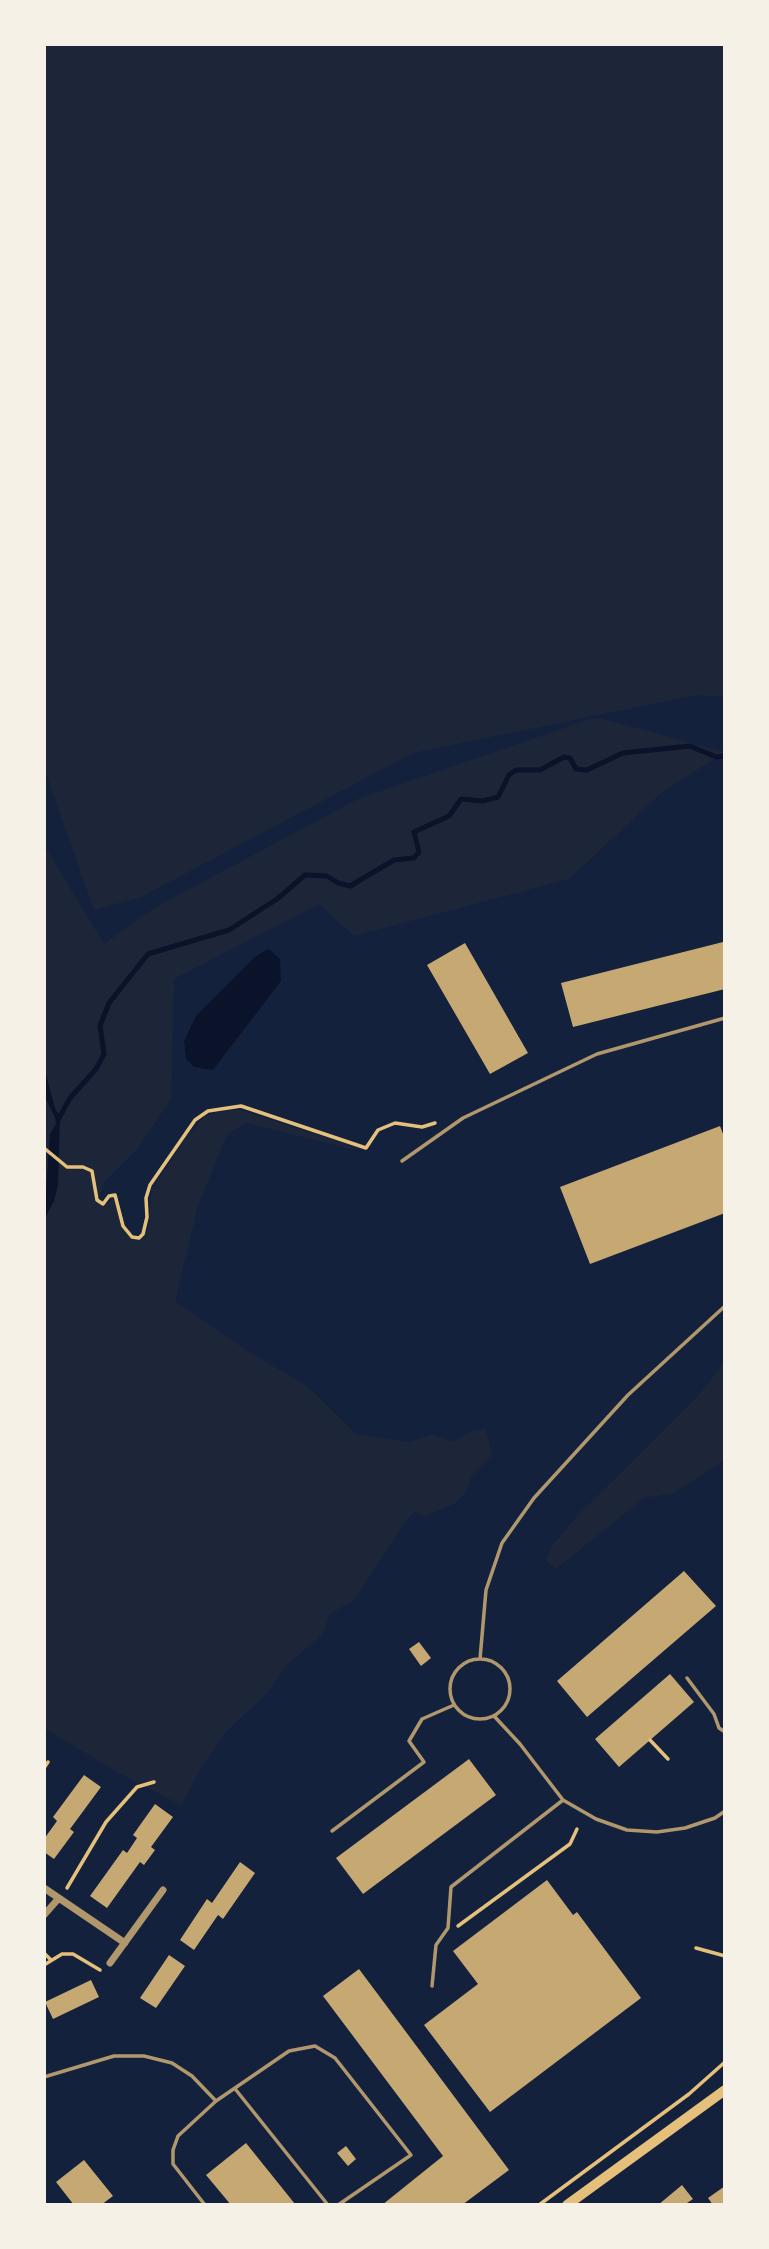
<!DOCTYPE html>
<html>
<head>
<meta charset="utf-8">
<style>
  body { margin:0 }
  #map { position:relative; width:769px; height:2249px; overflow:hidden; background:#14213d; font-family:"Alegreya Sans",sans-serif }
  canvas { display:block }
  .frame { position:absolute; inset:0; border:46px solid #f6f1e7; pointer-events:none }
</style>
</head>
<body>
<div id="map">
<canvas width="769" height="2249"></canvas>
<div class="frame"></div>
</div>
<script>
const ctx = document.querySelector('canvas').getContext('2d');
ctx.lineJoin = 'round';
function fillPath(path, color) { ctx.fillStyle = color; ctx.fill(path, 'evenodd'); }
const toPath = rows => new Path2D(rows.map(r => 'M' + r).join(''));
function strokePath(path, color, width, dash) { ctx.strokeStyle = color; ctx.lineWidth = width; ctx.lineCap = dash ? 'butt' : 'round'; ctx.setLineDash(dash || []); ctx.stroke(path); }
const green = toPath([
  [44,44,725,44,725,697,696,695,413,753,141,897,94,910,44,768],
  [596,717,725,752,661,793,569,879,354,936,319,904,174,979,171,1099,138,1148,105,1181,96,1204,108,1204,113,1197,126,1234,131,1239,143,1237,148,1229,152,1189,188,1135,204,1117,214,1113,237,1109,358,1148,355,1150,247,1123,227,1134,198,1206,175,1301,246,1350,307,1386,356,1434,409,1442,432,1435,453,1442,471,1431,486,1429,492,1455,472,1475,466,1492,454,1504,425,1516,414,1512,403,1525,354,1600,330,1614,323,1634,287,1665,266,1694,226,1732,203,1765,181,1805,117,1772,44,1728,44,1164,47,1118,44,1098,44,845,104,944,154,908,358,799],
  [725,1361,725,1460,673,1493,644,1498,556,1569,546,1561,551,1547,577,1516,698,1396]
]);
const water = toPath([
  [269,949,280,959,281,981,213,1070,194,1067,186,1059,184,1041,196,1016,256,956],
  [44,1067,55,1108,60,1117,58,1185,54,1201,44,1220,50,1134,57,1122,44,1095]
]);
const stream = toPath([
  [58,1120,70,1098,96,1069,104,1054,100,1026,109,1003,148,954,229,930,277,899,305,875,327,876,338,883,350,886,394,860,414,858,419,852,414,832,449,816,461,799,483,801,498,797,509,775,516,770,540,770,564,757,570,758,576,769,587,770,623,753,690,746,716,757,725,756]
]);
const building = toPath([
  [723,942,725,989,573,1027,561,983],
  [465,943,528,1053,490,1074,427,965],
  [720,1126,725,1139,725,1213,590,1264,560,1187],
  [684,1571,716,1606,587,1717,557,1681],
  [419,1642,431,1658,421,1666,409,1649],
  [670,1674,694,1702,619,1767,595,1739],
  [469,1759,496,1795,363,1894,336,1858],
  [84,1775,101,1787,70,1829,74,1832,54,1859,44,1852,44,1839,57,1821,53,1817],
  [155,1804,173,1817,151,1847,155,1850,144,1865,140,1862,107,1908,90,1896,123,1850,127,1853,137,1838,133,1835],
  [240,1862,255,1873,223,1919,218,1915,194,1950,180,1940,207,1899,212,1903],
  [547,1880,573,1915,577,1912,641,1998,490,2112,424,2025,478,1984,453,1951],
  [169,1955,185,1966,156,2008,140,1998],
  [359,1969,509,2170,462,2205,382,2205,443,2156,323,1996],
  [91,1980,99,1997,53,2019,45,2002],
  [246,2143,295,2204,293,2205,231,2205,206,2175],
  [346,2146,356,2159,348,2166,337,2153],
  [84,2160,113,2196,101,2205,74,2205,56,2182],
  [682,2185,693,2199,684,2205,658,2205],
  [725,2186,725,2205,713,2205,708,2198]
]);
const path = toPath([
  [44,1148,67,1167,83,1167,92,1171,97,1200,103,1204,109,1196,115,1195,123,1226,132,1237,139,1238,143,1234,147,1217,146,1198,150,1185,195,1120,208,1111,241,1106,366,1148,378,1130,395,1123,422,1127,435,1123],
  [650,1740,668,1759],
  [44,1768,48,1762],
  [67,1888,106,1822,137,1787,154,1782],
  [458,1926,570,1844,577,1829],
  [696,1948,725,1956],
  [44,1953,51,1960],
  [44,1965,62,1954,73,1954,100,1970],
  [539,2205,689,2094,725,2062]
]);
const service = toPath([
  [402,1161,463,1118,597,1054,725,1018],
  [480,1659,486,1590,502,1543,534,1498,628,1395,725,1306],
  '450 1689a30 30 0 1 1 60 0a30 30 0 1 1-60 0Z',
  [687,1678,714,1714,719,1728,725,1732],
  [494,1716,520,1744,563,1800,596,1819,627,1830,657,1832,685,1828,715,1818,725,1811],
  [332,1831,424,1762,409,1741,422,1719,454,1705],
  [432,1986,436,1945,448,1928,451,1887,563,1800],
  [44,2077,114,2056,144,2056,172,2063,192,2076,216,2101],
  [236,2090,328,2205],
  [205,2205,173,2164,173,2150,178,2136,216,2101,289,2051,315,2046,335,2058,411,2155,338,2205]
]);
const minor = toPath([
  [44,1888,125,1943],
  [44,1915,59,1898],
  [110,1963,163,1890]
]);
const secondary = toPath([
  [567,2205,725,2090]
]);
fillPath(green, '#1d2539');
fillPath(water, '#0b132b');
strokePath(stream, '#0b132b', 5);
fillPath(building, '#c6a872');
strokePath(path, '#e5c07b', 3.5);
strokePath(service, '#b1986c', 3.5);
strokePath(minor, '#b1986c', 7);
strokePath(secondary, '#e5c07b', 10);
</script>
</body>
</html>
